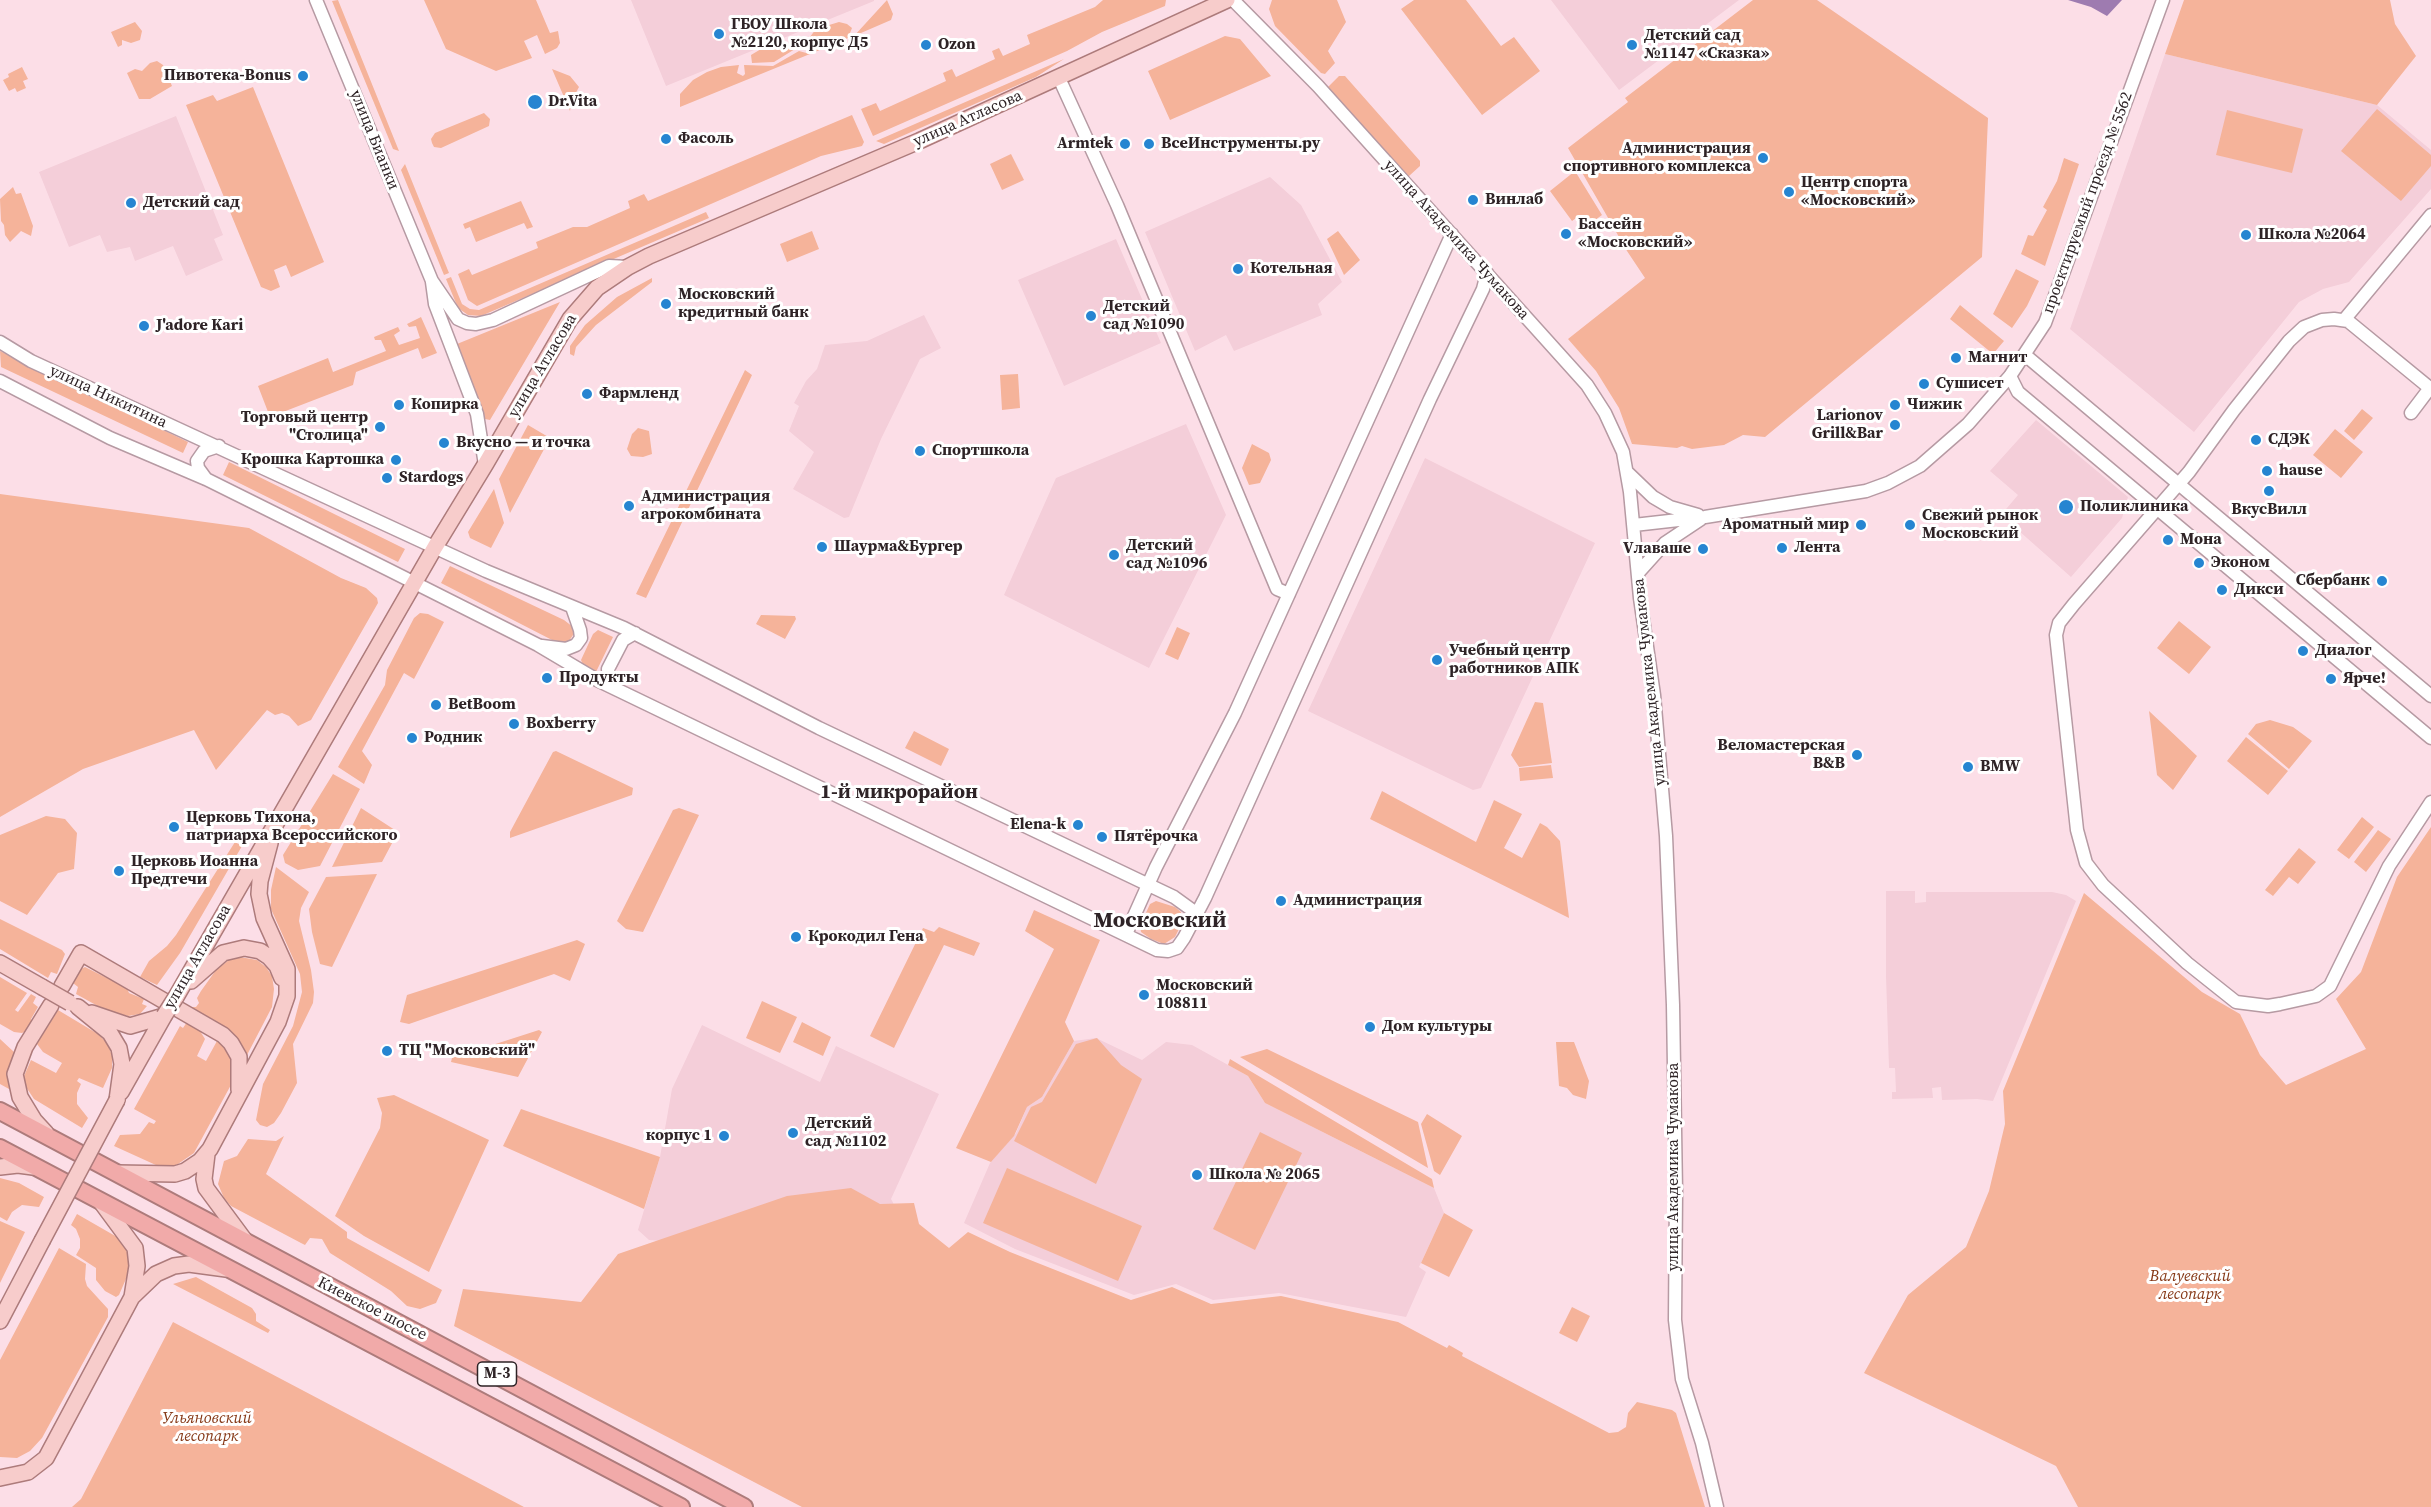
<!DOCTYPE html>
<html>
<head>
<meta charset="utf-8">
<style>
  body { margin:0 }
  canvas { display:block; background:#fcdee7 }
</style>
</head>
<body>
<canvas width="2431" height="1507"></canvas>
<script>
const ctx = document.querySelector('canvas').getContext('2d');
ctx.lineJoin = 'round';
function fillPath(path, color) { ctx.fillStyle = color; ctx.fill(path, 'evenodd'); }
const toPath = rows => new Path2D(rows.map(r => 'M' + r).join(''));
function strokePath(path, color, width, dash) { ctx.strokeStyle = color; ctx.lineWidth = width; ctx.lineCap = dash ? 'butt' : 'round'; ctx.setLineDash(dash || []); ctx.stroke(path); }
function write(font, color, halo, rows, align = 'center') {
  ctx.font = font + ' "Source Serif 4",serif'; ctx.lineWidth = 6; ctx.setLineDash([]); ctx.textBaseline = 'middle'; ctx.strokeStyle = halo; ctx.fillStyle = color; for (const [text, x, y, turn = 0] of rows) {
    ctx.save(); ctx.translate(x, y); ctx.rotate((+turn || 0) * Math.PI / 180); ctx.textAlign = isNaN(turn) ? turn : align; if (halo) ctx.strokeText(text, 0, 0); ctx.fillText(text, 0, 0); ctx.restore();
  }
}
const built = toPath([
  [631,0,874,0,874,1,666,86],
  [1551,0,1739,0,1619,90],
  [2165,54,2377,105,2431,150,2431,189,2349,282,2323,289,2299,302,2194,432,2070,329],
  [176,116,223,235,214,239,223,260,186,276,173,246,135,261,130,247,107,252,100,235,69,247,39,172],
  [1270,177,1301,205,1342,282,1318,304,1322,315,1234,351,1226,335,1195,351,1145,232],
  [1116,239,1161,343,1064,386,1018,280],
  [924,315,941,348,920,359,881,439,849,517,844,518,793,489,814,452,789,431,799,406,794,403,806,381,817,369,825,345,867,341],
  [2036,420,2128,497,2122,518,2071,577,2001,515,2018,495,1990,471],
  [1186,424,1226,515,1149,668,1004,595,1056,478],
  [1425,458,1595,543,1481,788,1473,790,1308,711],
  [1886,891,1915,891,1915,903,1926,902,1926,892,2052,892,2066,895,2076,901,1993,1101,1977,1099,1942,1100,1941,1087,1932,1088,1933,1098,1892,1099,1892,1092,1896,1092,1895,1068,1889,1068,1886,976],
  [702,1025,820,1082,836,1046,939,1094,891,1199,896,1208,755,1247,649,1240,638,1230,660,1157,672,1089],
  [1096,1038,1142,1060,1166,1042,1192,1045,1248,1076,1265,1103,1434,1188,1444,1213,1419,1267,1426,1272,1406,1317,1279,1293,1213,1300,1176,1284,1134,1295,1015,1249,964,1223,990,1163,1016,1133,1027,1107,1042,1097,1074,1041]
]);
const green = toPath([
  [338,0,399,151,393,149,332,1],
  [424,0,536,0,550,33,558,31,560,43,557,48,545,54,537,35,524,41,532,58,496,71,446,49],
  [887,0,893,14,891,20,854,36],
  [1103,0,1166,0,1165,6,1102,32,1067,51,873,136,861,109,876,103,880,111,946,81,943,73,952,69,956,77,995,59,992,51,999,48,1003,56,1030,44,1027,35,1095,7],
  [1272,0,1337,0,1346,22,1328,51,1335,63,1325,74,1321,73,1275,26,1269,9],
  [1414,0,1466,0,1501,46,1514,37,1540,71,1482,115,1401,9],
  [1753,0,1817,0,1988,118,1982,257,1765,437,1743,435,1724,445,1692,449,1682,446,1677,448,1632,444,1619,408,1596,371,1568,339,1645,278,1627,251,1568,148,1628,102,1625,98],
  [2184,0,2390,0,2395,24,2416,56,2377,105,2165,54],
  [135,22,142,31,140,40,131,43,122,40,122,45,118,47,111,32],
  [839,22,847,24,852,28,848,38,815,52,803,46,816,29],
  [1225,36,1240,39,1271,76,1170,120,1148,71],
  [771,46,795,49,774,62,752,63,751,55,761,49],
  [799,51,810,54,680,107,680,94,693,80,707,72,721,67,739,65,737,73,743,76,745,74,744,65,773,66],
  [1064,59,1036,77,884,144,876,141],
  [157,61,163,65,172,86,150,99,139,99,127,73,135,69,142,71,150,63],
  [22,67,28,79,23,81,26,88,17,92,15,88,9,91,3,80,9,77,8,74],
  [552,69,570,76,579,87,572,100,570,111],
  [1339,76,1345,76,1420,161,1420,166,1409,176,1405,176,1329,91,1328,87],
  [253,87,324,262,291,277,286,265,274,270,280,287,271,291,261,287,186,105,213,95,217,101],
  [2377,109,2431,155,2431,166,2401,201,2341,151],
  [2227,110,2303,129,2292,173,2216,155],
  [484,113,490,119,489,126,441,148,434,147,432,143,431,139,435,133],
  [852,115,864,142,862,146,821,156,477,306,468,300,458,274,469,269,472,275,538,248,536,242,573,227,587,227,630,208,628,201,644,194,648,201],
  [1011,154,1024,180,1002,190,990,164],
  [2064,158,2079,164,2045,266,2021,254,2028,235,2033,236,2047,210,2043,207,2057,181],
  [405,164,449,273,444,275,401,170],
  [1575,171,1602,215,1587,226,1579,216,1572,221,1550,191],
  [13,187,16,194,21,193,33,226,31,236,21,231,10,242,5,235,4,225,1,221,0,199],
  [521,201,533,227,527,229,524,223,476,242,470,227,465,229,463,224],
  [706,212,709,218,481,316,468,315,458,308,446,279,451,277,462,304,470,309,479,310],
  [812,231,819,249,787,262,780,244],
  [1338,231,1360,260,1344,275,1327,239],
  [2016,269,2039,281,2027,306,2012,328,1993,314],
  [652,278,652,282,596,325,576,347,574,356,570,354,570,346,585,325,617,297],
  [560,302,490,420,485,419,457,344],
  [1960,305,2004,341,1993,354,1950,319],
  [421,317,437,353,422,359,418,348,356,372,353,385,270,417,258,386,328,358,333,372,386,351,381,340,375,340,374,337,398,327,400,331,394,335,399,345,420,338,416,326,409,327,407,324],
  [0,351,188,442,183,453,1,367],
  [745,370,752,375,646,598,636,594],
  [1018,374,1020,408,1002,410,1000,375],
  [2362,409,2373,418,2354,440,2344,431],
  [528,425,550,438,510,513,499,479],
  [638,428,649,431,652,454,643,457,631,456,627,449,632,434],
  [2335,429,2363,452,2341,478,2313,455],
  [1252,444,1269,453,1271,460,1260,483,1249,485,1242,468],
  [229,462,405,549,398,562,223,475],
  [494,489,504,523,491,548,470,538,468,532],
  [0,494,249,528,341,578,366,588,377,598,378,603,311,720,298,726,289,716,282,713,275,715,267,710,216,770,194,730,83,769,0,817],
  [450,566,564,620,573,627,573,635,569,641,563,643,554,641,441,583],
  [420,613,428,614,444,622,414,679,404,673,362,751,372,765,364,784,338,767,385,685,387,670,414,618],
  [761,615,795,616,796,619,785,639,756,624],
  [2179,621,2211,647,2189,674,2157,648],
  [1177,627,1190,633,1178,660,1165,654],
  [598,630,613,637,596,672,584,667,581,660,593,634],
  [1535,702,1543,703,1552,763,1519,767,1511,755],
  [2149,711,2197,756,2173,790,2157,775],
  [2270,720,2293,727,2312,741,2289,769,2248,734,2256,724],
  [914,731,949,749,941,766,905,748],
  [2246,737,2288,771,2268,795,2227,761],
  [556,751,633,788,632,795,510,838,510,832,553,752],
  [1551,765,1553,778,1520,781,1519,768],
  [333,774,360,789,320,866,298,870,285,863,283,855],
  [1382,791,1476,842,1494,800,1522,814,1504,848,1522,858,1540,823,1547,827,1560,841,1569,918,1370,819],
  [361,808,398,832,382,862,332,867],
  [679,808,699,815,643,932,626,929,617,921,673,810],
  [46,816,65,819,77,833,74,869,58,873,27,915,0,901,0,835],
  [2362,817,2374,827,2349,859,2337,850],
  [2431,827,2431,1507,2078,1507,2056,1466,1864,1373,1908,1295,1966,1247,1989,1191,2005,1124,2003,1091,2084,893,2202,992,2240,1014,2260,1055,2286,1085,2366,1049,2336,999,2361,972,2397,877],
  [2378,830,2391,839,2366,872,2354,862],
  [235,842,242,846,180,953,157,985,140,977,149,961,167,946,176,935],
  [2299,848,2316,862,2298,884,2289,877,2273,896,2265,890],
  [276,867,309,892,301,908,299,921,311,970,314,992,313,1003,293,1044,297,1083,281,1113,274,1123,267,1127,260,1125,256,1120,263,1084,293,1026,302,992,300,974,271,909,271,890],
  [377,874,332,967,320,964,312,932,309,909,326,877],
  [1156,901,1175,907,1181,912,1183,921,1175,937,1164,944,1151,939,1141,932,1140,926,1150,904],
  [1034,910,1100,940,1065,1022,1074,1041,1042,1097,1027,1107,1014,1136,991,1162,956,1148,1054,949,1025,931],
  [0,919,62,950,65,954,57,974,51,972,48,978,0,949],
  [939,927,980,943,974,956,944,945,894,1048,870,1036,923,928,934,932],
  [577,940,585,944,570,981,554,974,409,1024,400,1022,407,995],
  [240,957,257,960,266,967,272,976,274,989,272,1007,247,1055,235,1035,191,1007,196,1007,199,1003,197,998,201,991,216,970,229,960],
  [85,967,127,988,129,993,144,999,142,1004,147,1006,140,1014,128,1016,105,1010,76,994,78,987,73,983,81,969],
  [0,977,27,993,15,1010,18,1012,31,994,36,997,33,1003,38,1007,31,1019,32,1022,26,1031,22,1033,14,1032,0,1024],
  [762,1001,797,1017,780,1053,746,1038],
  [58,1010,98,1034,108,1044,112,1056,112,1068,103,1088,79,1078,77,1081,81,1084,77,1093,77,1104,88,1118,82,1128,34,1099,24,1084,24,1076,31,1060,56,1073,62,1063,43,1052,37,1044],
  [187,1022,200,1031,205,1039,197,1056,206,1061,217,1041,225,1047,232,1061,232,1083,194,1153,178,1164,171,1167,158,1166,114,1146,120,1135,140,1134,149,1122,154,1124,156,1121,134,1109,180,1026,183,1028],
  [802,1022,831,1037,823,1056,793,1042],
  [539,1030,542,1032,518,1077,451,1062,452,1058],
  [1097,1038,1121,1065,1142,1079,1096,1184,1014,1141,1031,1107,1042,1102,1076,1044],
  [0,1039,14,1052,10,1068,9,1089,0,1084],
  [1556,1042,1574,1042,1589,1081,1586,1099,1573,1095,1567,1088,1559,1086],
  [1267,1049,1418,1122,1428,1168,1240,1057],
  [1230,1059,1432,1179,1434,1188,1265,1103,1248,1076,1228,1065],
  [394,1095,489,1140,429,1272,364,1236,335,1216,380,1128,382,1113,377,1098],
  [521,1109,660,1157,644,1209,503,1146],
  [1427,1114,1462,1136,1440,1175,1434,1171,1421,1124],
  [1260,1132,1302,1153,1255,1250,1213,1229],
  [284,1136,266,1174,347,1232,347,1238,442,1290,436,1303,420,1309,407,1306,391,1291,330,1253,322,1239,310,1238,305,1245,301,1243,231,1206,224,1198,218,1184,224,1161,237,1156,248,1139,276,1141],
  [1007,1168,1142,1226,1118,1281,983,1223],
  [0,1178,19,1183,44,1197,39,1207,22,1205,12,1212,7,1221,0,1217],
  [851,1188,880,1204,914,1203,919,1224,949,1248,968,1232,1010,1252,1131,1300,1172,1287,1211,1304,1281,1296,1398,1322,1447,1348,1449,1345,1463,1353,1462,1356,1609,1433,1618,1432,1626,1427,1628,1413,1637,1402,1672,1410,1676,1413,1705,1507,802,1507,454,1326,463,1289,581,1302,618,1254,787,1196],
  [1444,1213,1473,1230,1449,1277,1421,1263],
  [77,1214,117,1237,125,1247,129,1258,129,1272,119,1295,116,1297,105,1291,96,1280,96,1268,76,1255,80,1248,80,1239,76,1229,71,1225],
  [0,1221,25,1232,0,1283],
  [59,1248,86,1264,85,1279,87,1286,108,1309,108,1317,42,1438,30,1451,17,1458,0,1457,0,1360],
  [196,1277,252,1308,256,1314,256,1321,270,1330,268,1333,173,1284],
  [1572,1307,1590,1316,1577,1342,1559,1333],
  [173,1322,524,1507,72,1507,81,1499]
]);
const water = toPath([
  [2068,0,2122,0,2107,16,2091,7]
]);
const minor = toPath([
  [316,0,432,281,458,319,467,323,476,324,493,320,609,266,628,267],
  [1233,0,1318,86,1587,385,1605,413,1623,452,1630,492,1640,598,1654,695,1666,836,1673,1005,1676,1191,1675,1320,1682,1379,1702,1443,1717,1507],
  [1059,78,1117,205,1277,589,1289,594],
  [432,282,435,304,477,414,485,465],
  [2344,320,2431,215],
  [0,342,31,361,486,571,624,628,819,728,1174,897,1192,910,1195,918],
  [2025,355,2431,696],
  [2010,376,2018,392,2431,738],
  [0,381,110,438,206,479,389,570,538,645,597,680,1157,950,1168,951,1177,948,1184,938,1205,898,1430,399,1483,289,1487,273],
  [2431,389,2348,321,2334,319,2322,320,2304,327,2289,341,2234,410,2189,472,2074,604,2059,623,2056,635,2077,830,2086,863,2103,885,2187,963,2236,1002,2268,1006,2280,1004,2316,996,2330,986,2389,866,2431,802],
  [2411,413,2430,388],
  [1628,473,1653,497,1670,507,1698,515],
  [206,479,198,468,197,461,204,451,219,446],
  [1634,525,1705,517,1866,491,1888,483,1920,466,1968,424,2010,376,2045,323,2163,0],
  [1638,573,1665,543,1701,519],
  [542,646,566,649,576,645,581,638,580,630,572,607],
  [609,685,608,669,623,640,635,633],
  [1126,934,1156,867,1235,713,1452,234]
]);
const major = toPath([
  [0,963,42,987],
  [191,981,223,953,244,948,260,951,269,957,277,966,282,978],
  [62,986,81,953,223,1035,231,1043,239,1057,239,1090],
  [176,997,435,547,485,465,570,319,597,288,628,267,649,256,919,141,1227,0],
  [78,1007,110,1033,119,1048,122,1064,117,1100],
  [92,1013,130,1026,164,1016],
  [121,1092,164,1016],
  [46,1133,34,1120,20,1097,15,1074,25,1047,51,1005],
  [207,1154,204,1179,206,1188,246,1242],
  [0,1167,18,1165,33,1167],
  [117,1173,175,1174,185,1171,200,1161,210,1149,278,1022,287,996,287,969,264,918,259,894,260,881,270,843],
  [132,1297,156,1274,174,1266,189,1264,226,1269],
  [0,1321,42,1241],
  [0,1478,28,1472,46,1458,132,1297,137,1266,135,1248,101,1202]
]);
const highway = toPath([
  [0,1111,744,1507],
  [0,1148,681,1507]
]);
const majorBridge = toPath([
  [42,987,70,1003],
  [164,1016,176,997],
  [42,1241,117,1100]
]);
const markers = [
  [719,34,6,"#2685d1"],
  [926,45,6,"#2685d1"],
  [1632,45,6,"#2685d1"],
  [303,76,6,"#2685d1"],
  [535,102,8,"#2685d1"],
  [666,139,6,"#2685d1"],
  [1125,144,6,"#2685d1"],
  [1149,144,6,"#2685d1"],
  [1763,158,6,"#2685d1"],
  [1789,192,6,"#2685d1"],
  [1473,200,6,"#2685d1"],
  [131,203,6,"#2685d1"],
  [1566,234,6,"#2685d1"],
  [2246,235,6,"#2685d1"],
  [1238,269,6,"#2685d1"],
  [666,304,6,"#2685d1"],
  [1091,316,6,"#2685d1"],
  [144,326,6,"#2685d1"],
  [1956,358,6,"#2685d1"],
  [1924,384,6,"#2685d1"],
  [587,394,6,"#2685d1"],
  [399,405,6,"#2685d1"],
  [1895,405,6,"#2685d1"],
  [1895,425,6,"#2685d1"],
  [380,427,6,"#2685d1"],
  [2256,440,6,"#2685d1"],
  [444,443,6,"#2685d1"],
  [920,451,6,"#2685d1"],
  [396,460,6,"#2685d1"],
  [2267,471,6,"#2685d1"],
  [387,478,6,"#2685d1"],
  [2269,491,6,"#2685d1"],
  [629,506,6,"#2685d1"],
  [2066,507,8,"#2685d1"],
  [1861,525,6,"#2685d1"],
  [1910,525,6,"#2685d1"],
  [2168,540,6,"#2685d1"],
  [822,547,6,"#2685d1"],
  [1782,548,6,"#2685d1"],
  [1703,549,6,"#2685d1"],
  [1114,555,6,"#2685d1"],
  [2199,563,6,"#2685d1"],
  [2382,581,6,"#2685d1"],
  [2222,590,6,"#2685d1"],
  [2303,651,6,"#2685d1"],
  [1437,660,6,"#2685d1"],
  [547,678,6,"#2685d1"],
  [2331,679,6,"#2685d1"],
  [436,705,6,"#2685d1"],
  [514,724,6,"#2685d1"],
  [412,738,6,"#2685d1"],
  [1857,755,6,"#2685d1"],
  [1968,767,6,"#2685d1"],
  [1078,825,6,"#2685d1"],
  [174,827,6,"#2685d1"],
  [1102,837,6,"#2685d1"],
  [119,871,6,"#2685d1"],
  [1281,901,6,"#2685d1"],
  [796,937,6,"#2685d1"],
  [1144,995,6,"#2685d1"],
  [1370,1027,6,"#2685d1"],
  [387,1051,6,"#2685d1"],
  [793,1133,6,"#2685d1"],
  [724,1136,6,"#2685d1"],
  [1197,1175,6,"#2685d1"]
];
const shields = [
  [497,1374,39]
];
const shieldNames = [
  ["М-3",497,1374]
];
const poiNames = [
  ["ГБОУ Школа",731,25],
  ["№2120, корпус Д5",731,43],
  ["Детский сад",1644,36],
  ["№1147 «Сказка»",1644,54],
  ["Ozon",938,45],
  ["Пивотека-Bonus",291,76,"right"],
  ["Dr.Vita",548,102],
  ["Фасоль",678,139],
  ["Armtek",1113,144,"right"],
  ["ВсеИнструменты.ру",1161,144],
  ["Администрация",1751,149,"right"],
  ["спортивного комплекса",1751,167,"right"],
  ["Центр спорта",1801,183],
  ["«Московский»",1801,201],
  ["Винлаб",1485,200],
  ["Детский сад",143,203],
  ["Бассейн",1578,225],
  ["«Московский»",1578,243],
  ["Школа №2064",2258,235],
  ["Котельная",1250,269],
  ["Московский",678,295],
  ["кредитный банк",678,313],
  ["Детский",1103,307],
  ["сад №1090",1103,325],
  ["J'adore Kari",156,326],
  ["Магнит",1968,358],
  ["Сушисет",1936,384],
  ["Фармленд",599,394],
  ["Копирка",411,405],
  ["Чижик",1907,405],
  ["Larionov",1883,416,"right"],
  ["Grill&Bar",1883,434,"right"],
  ["Торговый центр",368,418,"right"],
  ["\"Столица\"",368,436,"right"],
  ["СДЭК",2268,440],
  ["Вкусно — и точка",456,443],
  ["Спортшкола",932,451],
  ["Крошка Картошка",384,460,"right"],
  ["hause",2279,471],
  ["Stardogs",399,478],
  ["Администрация",641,497],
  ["агрокомбината",641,515],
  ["Поликлиника",2080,507],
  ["ВкусВилл",2269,510,"center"],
  ["Свежий рынок",1922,516],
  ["Московский",1922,534],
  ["Ароматный мир",1849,525,"right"],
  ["Мона",2180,540],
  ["Детский",1126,546],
  ["сад №1096",1126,564],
  ["Шаурма&Бургер",834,547],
  ["Лента",1794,548],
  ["Vлаваше",1691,549,"right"],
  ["Эконом",2211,563],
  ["Сбербанк",2370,581,"right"],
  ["Дикси",2234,590],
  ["Учебный центр",1449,651],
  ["работников АПК",1449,669],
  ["Диалог",2315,651],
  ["Продукты",559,678],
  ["Ярче!",2343,679],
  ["BetBoom",448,705],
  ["Boxberry",526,724],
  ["Родник",424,738],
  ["Веломастерская",1845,746,"right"],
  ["B&B",1845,764,"right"],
  ["BMW",1980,767],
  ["Церковь Тихона,",186,818],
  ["патриарха Всероссийского",186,836],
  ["Elena-k",1066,825,"right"],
  ["Пятёрочка",1114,837],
  ["Церковь Иоанна",131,862],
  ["Предтечи",131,880],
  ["Администрация",1293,901],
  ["Крокодил Гена",808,937],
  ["Московский",1156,986],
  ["108811",1156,1004],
  ["Дом культуры",1382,1027],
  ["ТЦ \"Московский\"",399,1051],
  ["Детский",805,1124],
  ["сад №1102",805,1142],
  ["корпус 1",712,1136,"right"],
  ["Школа № 2065",1209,1175]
];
const streetNames = [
  ["улица Атласова",968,119,-24],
  ["улица Бианки",374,140,68],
  ["проектируемый проезд № 5562",2088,203,-70],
  ["улица Академика Чумакова",1456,240,48],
  ["улица Атласова",543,366,-59],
  ["улица Никитина",108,397,25],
  ["улица Академика Чумакова",1650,682,-96],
  ["улица Атласова",198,957,-60],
  ["улица Академика Чумакова",1674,1167,-90],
  ["Киевское шоссе",372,1309,27]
];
const parkNames = [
  ["Валуевский",2190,1277],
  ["лесопарк",2190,1295],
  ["Ульяновский",207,1419],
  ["лесопарк",207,1437]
];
const quarterNames = [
  ["1-й микрорайон",899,793]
];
const districtNames = [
  ["Московский",1160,921]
];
fillPath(built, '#f4ced9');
fillPath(green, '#f5b39a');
fillPath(water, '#9e7bb0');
strokePath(minor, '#b69aa3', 15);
strokePath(major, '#ad7b7b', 18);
strokePath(highway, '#ad7b7b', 20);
strokePath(minor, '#fff', 12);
strokePath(major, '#f7cccb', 15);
strokePath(highway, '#f1aaa9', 16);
strokePath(majorBridge, '#ad7b7b', 18, []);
strokePath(majorBridge, '#f7cccb', 15);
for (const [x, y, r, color] of markers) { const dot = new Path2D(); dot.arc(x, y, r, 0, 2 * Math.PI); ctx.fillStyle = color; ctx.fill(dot); strokePath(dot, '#fff', 2); }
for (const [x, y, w] of shields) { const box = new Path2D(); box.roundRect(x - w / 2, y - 12, w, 24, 4.5); ctx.fillStyle = '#fff'; ctx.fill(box); strokePath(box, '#2e2326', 1.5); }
write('bold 15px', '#2e2326', null, shieldNames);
write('bold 16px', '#2e2326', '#fff', poiNames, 'left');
write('16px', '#2e2326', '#fff', streetNames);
write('italic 16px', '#863816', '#fff', parkNames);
write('bold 20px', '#2e2326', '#fff', quarterNames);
write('bold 22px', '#2e2326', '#fff', districtNames);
</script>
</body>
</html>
